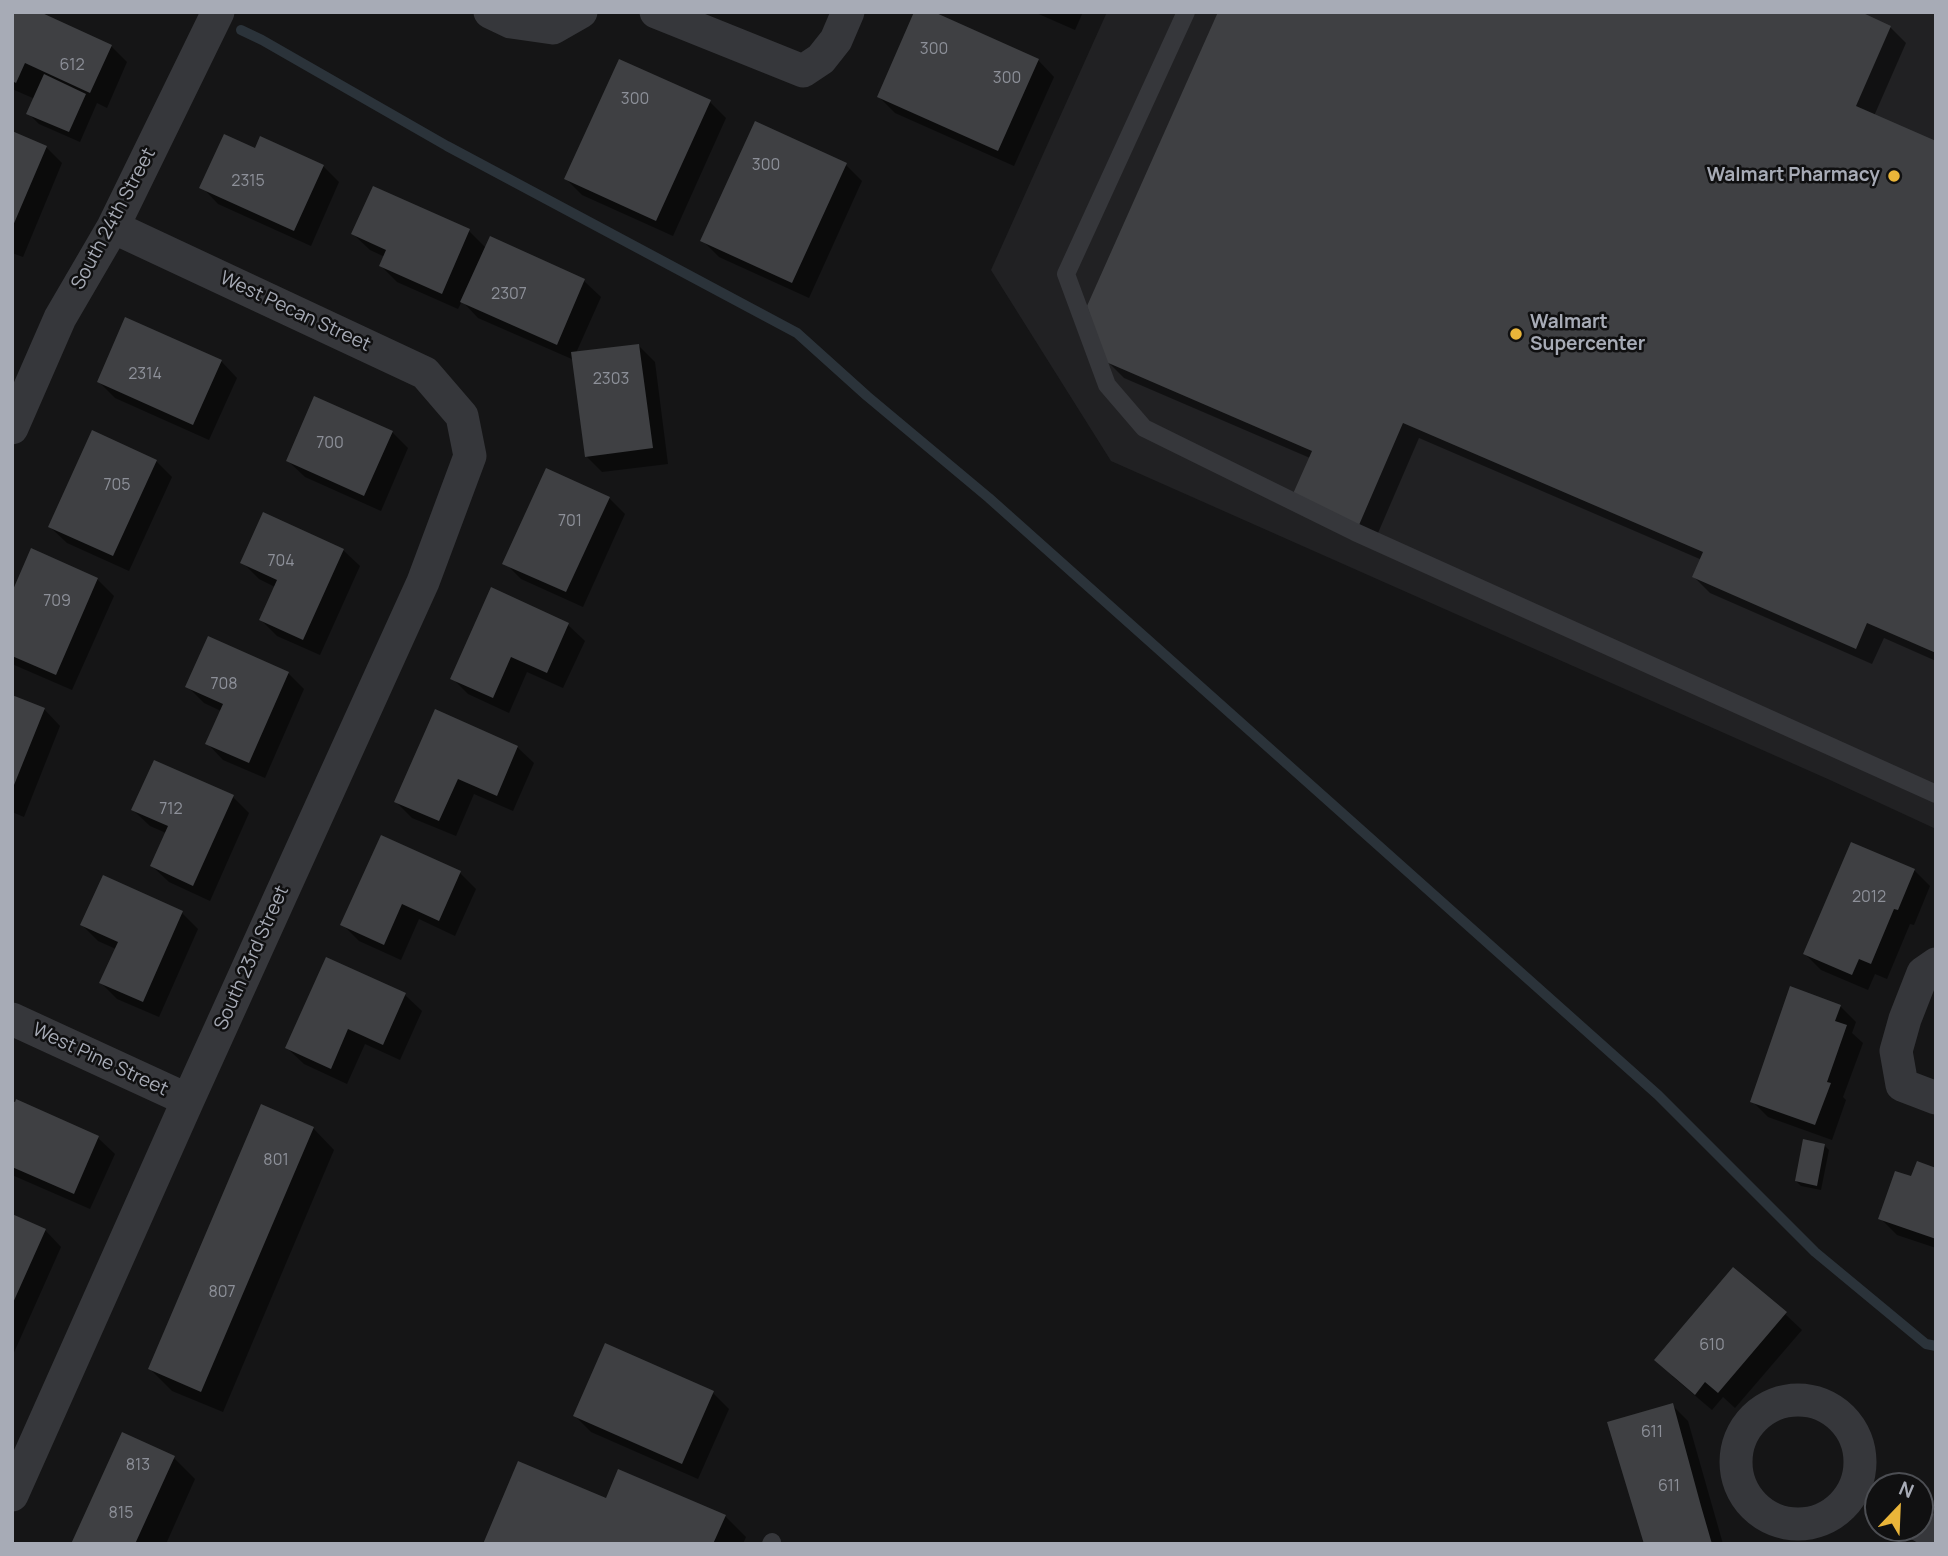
<!DOCTYPE html>
<html>
<head>
<meta charset="utf-8">
<style>
  body { margin:0 }
  #map { position:relative; width:1948px; height:1556px; overflow:hidden; background:#151516; font-family:Manrope,sans-serif }
  canvas { display:block }
  .frame { position:absolute; inset:0; border:14px solid #a7abb6; pointer-events:none }
  .north { position:absolute; left:1864px; top:1472px; width:70px; height:70px; box-sizing:border-box; background:#101011; border:2px solid #4c4e53; border-radius:50%; rotate:23deg; font-size:19px; font-weight:700; line-height:28px; text-align:center; color:#a7abb6 }
  .north::after { content:''; display:block; margin:auto; width:24px; height:32px; background:#eab539; clip-path:polygon(50% 0,100% 100%,50% 72%,0 100%) }
</style>
</head>
<body>
<div id="map">
<canvas width="1948" height="1556"></canvas>
<div class="frame"></div>
<div class="north">N</div>
</div>
<script>
const ctx = document.querySelector('canvas').getContext('2d');
ctx.lineJoin = 'round';
function fillPath(path, color) { ctx.fillStyle = color; ctx.fill(path, 'evenodd'); }
const toPath = rows => new Path2D(rows.map(r => 'M' + r).join(''));
function strokePath(path, color, width, dash) { ctx.strokeStyle = color; ctx.lineWidth = width; ctx.lineCap = dash ? 'butt' : 'round'; ctx.setLineDash(dash || []); ctx.stroke(path); }
function write(font, color, halo, rows, align = 'center') {
  ctx.font = font + ' Manrope,sans-serif'; ctx.lineWidth = 5; ctx.setLineDash([]); ctx.textBaseline = 'middle'; ctx.strokeStyle = halo; ctx.fillStyle = color; for (const [text, x, y, turn = 0] of rows) {
    ctx.save(); ctx.translate(x, y); ctx.rotate((+turn || 0) * Math.PI / 180); ctx.textAlign = isNaN(turn) ? turn : align; if (halo) ctx.strokeText(text, 0, 0); ctx.fillText(text, 0, 0); ctx.restore();
  }
}
const built = toPath([
  [1107,12,1936,12,1936,829,1830,780,1111,461,991,270]
]);
const shadow = toPath([
  [12,12,111,46,127,62,107,108,97,103,80,142,39,124,28,113,35,99,12,89],
  [1034,12,1083,12,1075,30],
  [1890,27,1906,43,1874,116,1936,143,1936,661,1884,638,1872,664,1710,593,1694,577,1702,560,1419,438,1375,540,1310,512,1310,458,1124,378,1107,361],
  [1038,60,1054,77,1014,166,895,113,879,97],
  [710,102,726,118,673,236,582,195,566,179],
  [12,133,46,147,62,163,23,257,12,253],
  [256,150,323,166,339,182,311,246,218,204,202,187],
  [846,165,862,181,809,298,719,257,703,241],
  [469,231,486,248,490,238,584,281,601,297,576,353,639,346,655,362,668,464,602,472,586,456,574,360,478,318,462,301,458,309,397,282,381,266,385,257,370,250,353,234],
  [221,361,237,378,209,440,115,398,99,382],
  [392,432,408,448,381,511,305,477,288,461],
  [156,461,172,477,129,571,67,543,50,527],
  [609,498,625,514,583,607,521,579,505,563],
  [343,550,360,566,320,655,277,636,261,620,275,587,259,579,243,563],
  [97,579,114,596,72,690,12,664,12,596],
  [492,590,568,625,585,641,563,688,527,672,509,713,468,694,452,678],
  [288,673,304,689,265,778,223,760,207,743,221,711,204,703,188,687],
  [12,697,44,709,60,726,24,817,12,812],
  [517,747,534,763,513,811,474,794,456,836,412,818,396,802],
  [233,797,249,813,210,901,169,882,152,866,166,833,150,826,133,810],
  [1914,870,1930,886,1914,925,1910,924,1887,979,1875,974,1868,990,1821,970,1805,954],
  [460,873,476,889,455,936,419,919,401,960,359,941,343,925],
  [182,913,198,929,159,1017,117,999,101,983,116,949,98,941,82,925],
  [327,960,405,995,422,1011,400,1060,365,1044,347,1084,304,1064,287,1048],
  [1840,1006,1856,1022,1852,1033,1863,1043,1843,1097,1846,1100,1832,1140,1768,1117,1752,1101],
  [17,1102,98,1138,115,1154,90,1209,12,1175,12,1103,16,1104],
  [313,1128,334,1150,223,1412,172,1391,150,1369],
  [1824,1145,1829,1150,1821,1190,1801,1186,1796,1181],
  [1936,1169,1936,1248,1897,1235,1880,1218,1912,1179],
  [12,1216,45,1230,61,1247,12,1357],
  [1785,1314,1802,1330,1735,1408,1723,1397,1712,1410,1672,1376],
  [713,1393,729,1409,698,1479,591,1432,575,1416],
  [1672,1405,1688,1421,1723,1544,1646,1544],
  [174,1458,195,1479,166,1544,73,1544],
  [725,1516,746,1537,743,1544,485,1544]
]);
const stream = toPath([
  [241,30,262,40,447,146,797,333,867,396,989,498,1658,1095,1815,1252,1926,1344,1936,1346]
]);
const building = toPath([
  [12,12,40,12,112,45,90,93,25,63,16,83,12,81],
  [914,12,934,12,1039,59,998,151,877,97],
  [1218,12,1861,12,1891,26,1856,106,1936,141,1936,653,1867,623,1856,649,1692,577,1703,552,1403,423,1359,525,1292,496,1312,451,1106,362,1087,306],
  [619,59,711,100,656,221,564,179],
  [44,74,86,94,69,132,26,114],
  [755,121,847,163,792,283,700,241],
  [12,131,47,146,12,228],
  [224,134,255,148,260,136,324,165,294,231,199,188],
  [373,186,470,229,442,294,379,266,386,250,351,234],
  [490,236,585,279,557,345,460,302],
  [125,317,222,360,193,425,97,382],
  [639,344,653,448,585,457,571,352],
  [314,396,393,431,364,496,286,461],
  [92,430,157,460,113,556,48,527],
  [546,468,610,497,566,592,502,564],
  [263,512,344,549,303,640,259,620,277,580,240,563],
  [31,548,98,578,56,675,12,656,12,592],
  [491,587,569,623,547,673,511,657,493,698,450,679],
  [208,636,289,672,249,763,205,744,223,704,185,687],
  [12,695,45,708,12,790],
  [435,709,518,746,497,796,458,779,439,821,394,802],
  [154,760,234,795,193,886,150,866,168,826,131,810],
  [381,835,461,871,439,921,402,904,384,945,340,925],
  [1851,842,1915,869,1898,910,1894,909,1871,964,1859,959,1852,975,1803,954],
  [103,875,183,911,143,1002,99,983,118,942,80,925],
  [326,957,406,993,383,1045,348,1029,331,1069,285,1048],
  [1790,986,1841,1005,1835,1021,1847,1025,1827,1082,1831,1083,1815,1125,1750,1102],
  [16,1099,99,1136,74,1194,12,1167,12,1101,15,1102],
  [261,1104,314,1127,201,1392,148,1369],
  [1803,1139,1825,1144,1817,1186,1795,1181],
  [1917,1161,1936,1168,1936,1239,1878,1219,1895,1171,1911,1176],
  [12,1214,46,1229,12,1305],
  [1733,1267,1787,1312,1718,1393,1705,1382,1695,1395,1654,1360],
  [605,1343,714,1391,682,1464,573,1416],
  [1673,1403,1701,1506,1712,1544,1644,1544,1607,1422],
  [122,1432,175,1456,135,1544,71,1544],
  [518,1461,606,1498,618,1469,726,1515,713,1544,483,1544]
]);
const service = toPath([
  [1186,12,1066,274,1107,385,1144,428,1355,532,1936,794],
  [771,1544,772,1542]
]);
const minor = toPath([
  [490,12,511,22,553,28,581,12],
  [656,12,803,71,821,59,836,40,848,12],
  [12,428,60,318,113,227,218,12],
  [1936,964,1923,973,1905,1019,1896,1051,1902,1085,1936,1098],
  [12,1019,188,1100],
  '1736 1462a62 62 0 1 1 124 0a62 62 0 1 1-124 0Z',
  [12,1495,188,1100,423,582,470,456,462,416,425,373,113,227],
  [1920,1525,1936,1534]
]);
const markers = [
  [1894,176,7,"#eab539"],
  [1516,334,7,"#eab539"]
];
const numberNames = [
  ["300",934,50],
  ["612",72,66],
  ["300",1007,79],
  ["300",635,100],
  ["300",766,166],
  ["2315",248,182],
  ["2307",509,295],
  ["2314",145,375],
  ["2303",611,380],
  ["700",330,444],
  ["705",117,486],
  ["701",570,522],
  ["704",281,562],
  ["709",57,602],
  ["708",224,685],
  ["712",171,810],
  ["2012",1869,898],
  ["801",276,1161],
  ["807",222,1293],
  ["610",1712,1346],
  ["611",1652,1433],
  ["813",138,1466],
  ["611",1669,1487],
  ["815",121,1514]
];
const poiNames = [
  ["Walmart Pharmacy",1880,176],
  ["Walmart",1530,323,"left"],
  ["Supercenter",1530,345,"left"]
];
const streetNames = [
  ["South 24th Street",114,219,-62],
  ["West Pecan Street",295,312,25],
  ["South 23rd Street",252,958,-66],
  ["West Pine Street",100,1060,25]
];
fillPath(built, '#212123');
fillPath(shadow, '#0007');
strokePath(stream, '#2b333a', 10);
fillPath(building, '#3f4043');
strokePath(service, '#36373b', 18);
strokePath(minor, '#36373b', 33);
for (const [x, y, r, color] of markers) { const dot = new Path2D(); dot.arc(x, y, r, 0, 2 * Math.PI); ctx.fillStyle = color; ctx.fill(dot); strokePath(dot, '#101011', 2.5); }
write('16px', '#8d9099', null, numberNames);
write('bold 19px', '#a7abb6', '#101011', poiNames, 'right');
write('19px', '#a7abb6', '#101011', streetNames);
</script>
</body>
</html>
